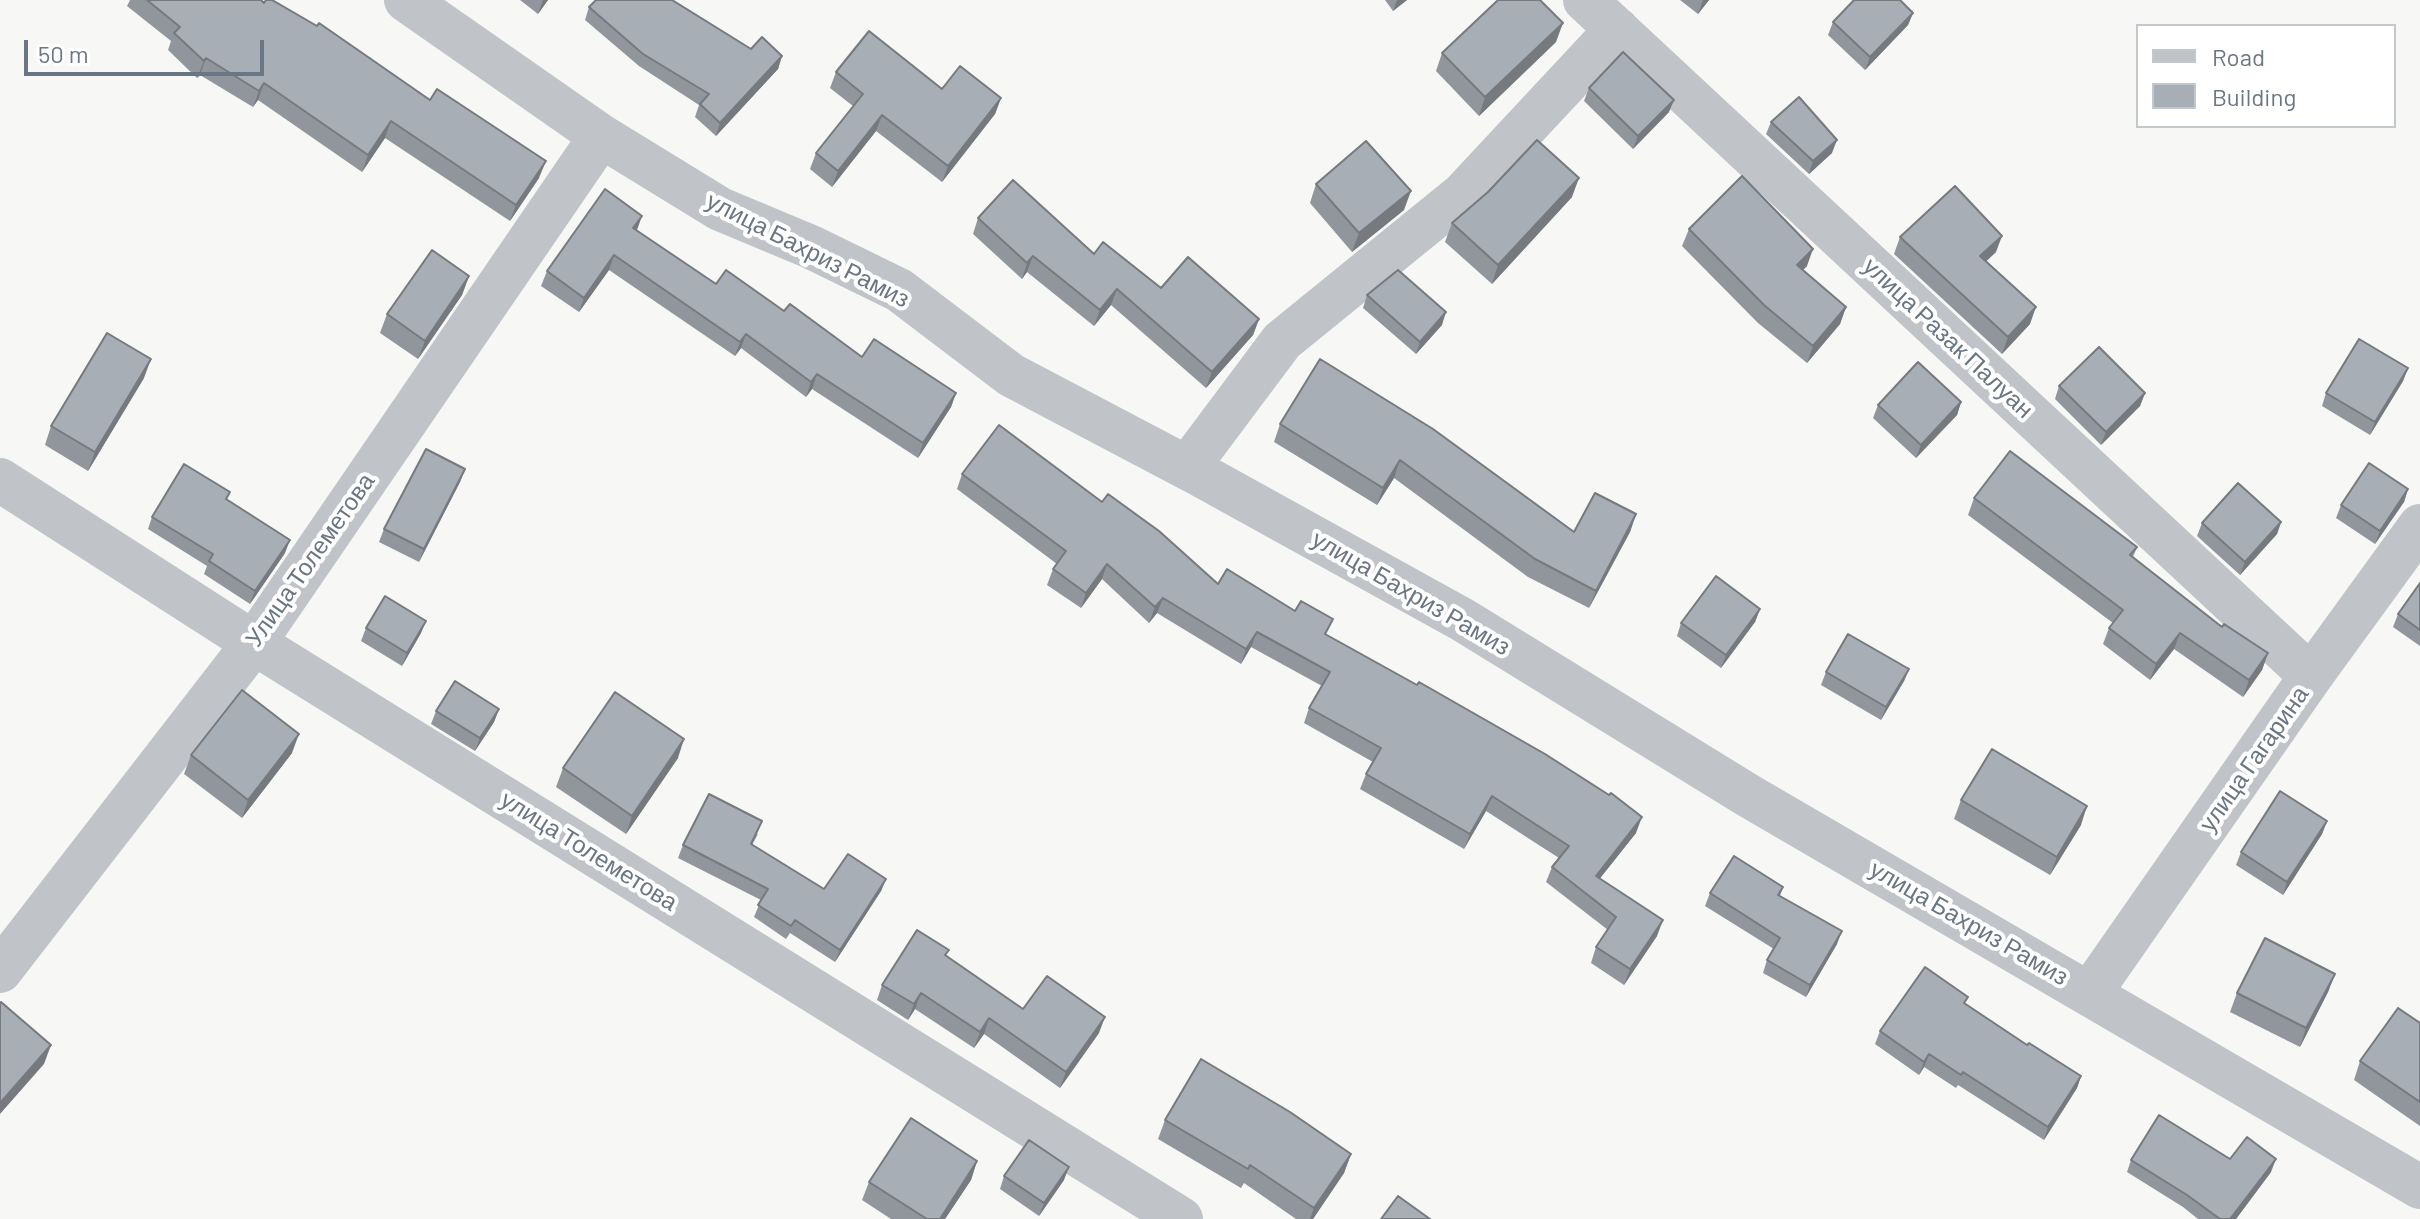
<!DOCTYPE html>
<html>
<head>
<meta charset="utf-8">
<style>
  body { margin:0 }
  #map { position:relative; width:2420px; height:1219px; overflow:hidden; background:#f7f8f5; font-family:Barlow,sans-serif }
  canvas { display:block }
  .legend { position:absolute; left:2136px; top:24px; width:260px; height:104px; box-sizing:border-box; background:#fff; border:2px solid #c3c8cd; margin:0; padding:10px 14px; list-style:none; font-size:24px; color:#6a7683 }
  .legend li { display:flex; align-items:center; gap:16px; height:40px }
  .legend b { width:40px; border:2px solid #c3c8cd }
  .scale { position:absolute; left:24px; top:40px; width:240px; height:36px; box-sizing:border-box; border:4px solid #6a7683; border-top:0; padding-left:10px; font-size:24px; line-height:28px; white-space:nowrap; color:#6a7683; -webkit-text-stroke:6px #fff; paint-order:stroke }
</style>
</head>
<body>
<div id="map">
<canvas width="2420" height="1219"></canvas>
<ul class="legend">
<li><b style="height:10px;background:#c0c3c7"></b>Road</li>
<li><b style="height:22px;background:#a8aeb5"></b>Building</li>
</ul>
<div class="scale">50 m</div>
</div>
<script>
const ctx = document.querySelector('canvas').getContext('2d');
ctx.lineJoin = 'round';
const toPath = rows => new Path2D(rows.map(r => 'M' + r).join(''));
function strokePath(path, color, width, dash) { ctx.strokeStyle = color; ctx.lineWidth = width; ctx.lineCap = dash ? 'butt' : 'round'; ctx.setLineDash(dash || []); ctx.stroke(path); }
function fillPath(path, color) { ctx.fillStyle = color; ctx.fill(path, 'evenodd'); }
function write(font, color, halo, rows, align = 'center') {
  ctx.font = font + ' Barlow,sans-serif'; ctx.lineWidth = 8; ctx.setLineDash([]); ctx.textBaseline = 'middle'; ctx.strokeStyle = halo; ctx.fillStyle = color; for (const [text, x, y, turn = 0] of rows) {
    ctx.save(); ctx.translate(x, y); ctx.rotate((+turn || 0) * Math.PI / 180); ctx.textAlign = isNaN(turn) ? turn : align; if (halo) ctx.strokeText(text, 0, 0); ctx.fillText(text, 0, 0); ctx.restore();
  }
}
const minor = toPath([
  [406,0,601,136,720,209,811,247,899,290,1011,375,1199,474,1463,620,1749,796,2420,1187],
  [1585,0,2311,676],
  [1187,468,1282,341,1463,194,1617,29],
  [0,480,254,643,1181,1219],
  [0,971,254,643,601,136],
  [2090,993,2311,676,2420,526]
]);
const wall = toPath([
  [130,0,261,0,539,178,510,221,385,138,362,172,258,100,253,107,200,75,197,78,168,50,171,41,127,6],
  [520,0,548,0,538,14],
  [1385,0,1407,0,1393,11],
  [1680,0,1709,0,1698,14],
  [589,7,751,49,782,56,778,69,716,136,695,117,699,105,639,66,585,20],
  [1913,13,1908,25,1865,70,1828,35,1833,22],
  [1556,42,1479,116,1436,71,1442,53],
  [836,72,942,89,1001,98,995,114,942,182,876,131,832,187,810,169,816,153,853,106,830,88],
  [1589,88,1669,112,1633,149,1584,101],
  [1771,122,1832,153,1809,174,1766,134],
  [1316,184,1404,210,1352,252,1310,203],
  [1488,192,1572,197,1492,284,1445,242,1452,223],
  [978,218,1094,254,1161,288,1259,319,1253,335,1206,388,1111,305,1094,326,1027,272,1022,279,973,234],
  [1689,229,1807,266,1803,270,1846,307,1840,324,1807,363,1758,323,1682,246],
  [636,231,716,284,784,311,862,357,956,393,951,407,918,458,812,389,806,397,741,348,735,356,609,270,579,312,541,286,547,271],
  [1900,237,1996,252,1986,261,2030,324,2002,354,1894,254],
  [469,276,462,295,418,359,380,333,387,314],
  [1367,295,1442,325,1416,354,1363,308],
  [1320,359,1574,532,1636,514,1630,532,1589,608,1528,577,1394,478,1377,505,1274,442,1280,424],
  [2408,368,2403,381,2370,435,2322,406,2326,393],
  [144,378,88,471,45,445,51,426],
  [2059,386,2145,393,2140,406,2101,445,2055,399],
  [1961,402,1957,415,1916,458,1873,418,1878,405],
  [465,469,460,482,419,562,379,542,384,529],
  [962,474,1102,502,1218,584,1327,635,1636,833,1600,878,1657,936,1624,985,1591,963,1596,947,1608,930,1546,882,1552,867,1559,858,1486,811,1464,849,1360,789,1366,774,1373,762,1304,723,1309,708,1322,686,1251,647,1241,664,1157,613,1149,623,1102,579,1081,608,1047,585,1053,569,1057,564,957,489],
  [2408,489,2404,502,2375,544,2336,518,2341,505],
  [1974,498,2137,547,2133,557,2222,627,2268,653,2262,670,2243,697,2174,649,2150,680,2103,644,2109,628,2113,623,1968,515],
  [227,500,285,553,250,604,204,574,207,566,148,529,152,517],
  [2281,522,2277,534,2240,575,2197,536,2202,523],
  [2420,583,2420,646,2393,627,2398,614],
  [1760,609,1755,622,1721,668,1677,636,1681,623],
  [366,628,421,633,402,666,361,641],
  [1909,669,1904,681,1881,720,1821,685,1826,672],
  [499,709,494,722,475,751,431,724,436,711],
  [292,753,242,818,184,774,191,755],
  [678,758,626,834,556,787,563,768],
  [1961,800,2081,825,2050,875,1954,819],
  [2327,821,2322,834,2283,895,2236,865,2241,852],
  [758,834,752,845,824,889,886,879,881,891,835,962,790,933,786,939,754,917,761,900,678,858,683,845],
  [1783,887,1780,896,1837,944,1806,997,1763,973,1767,960,1774,949,1705,906,1710,893],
  [946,956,1023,1009,1099,1033,1060,1088,984,1034,974,1048,915,1009,908,1020,877,1000,882,985],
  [2335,974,2328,992,2300,1047,2230,1012,2237,993],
  [1966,1004,2027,1045,2081,1076,2077,1088,2044,1140,1958,1085,1956,1088,1924,1067,1919,1075,1875,1044,1880,1031],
  [2420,1023,2420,1126,2354,1080,2360,1061],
  [1165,1120,1351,1154,1344,1173,1313,1219,1296,1219,1244,1183,1241,1188,1158,1139],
  [2230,1159,2271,1172,2236,1219,2198,1219,2183,1207,2127,1172,2131,1160],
  [977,1161,971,1180,945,1219,891,1219,862,1200,869,1182],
  [1004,1176,1064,1180,1039,1216,1000,1189]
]);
const shadedWall = toPath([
  [543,0,548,0,538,14],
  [1397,0,1407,0,1393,11],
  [1703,0,1709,0,1698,14],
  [1913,13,1908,25,1865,70,1870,57],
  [1563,23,1556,42,1479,116,1485,97],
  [782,56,778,69,716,136,720,123],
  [206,58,200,75,197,78,204,61],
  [264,83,258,100,253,107,259,91],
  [1001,98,995,114,942,182,948,166],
  [1674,100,1669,112,1633,149,1638,136],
  [882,115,876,131,832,187,838,171],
  [391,121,385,138,362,172,368,155],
  [1837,140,1832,153,1809,174,1813,161],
  [546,161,539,178,510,221,516,205],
  [1579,178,1572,197,1492,284,1498,265],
  [1411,191,1404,210,1352,252,1359,233],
  [642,216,637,230,633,228],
  [2002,236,1996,252,1974,273,1980,256],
  [1813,249,1807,266,1790,282,1797,265],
  [614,255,609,270,579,312,584,298],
  [1033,256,1027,272,1022,279,1027,263],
  [469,276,462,295,418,359,425,341],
  [1117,289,1111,305,1094,326,1100,310],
  [1846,307,1840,324,1807,363,1813,346],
  [2036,307,2030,324,2002,354,2008,337],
  [1446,312,1442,325,1416,354,1420,342],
  [1259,319,1253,335,1206,388,1212,372],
  [746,334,741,348,735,356,740,342],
  [151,359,144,378,88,471,95,452],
  [2408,368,2403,381,2370,435,2375,422],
  [817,374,812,389,806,397,811,382],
  [956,393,951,407,918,458,923,443],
  [2145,393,2140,406,2101,445,2106,432],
  [1961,402,1957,415,1916,458,1921,445],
  [1400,460,1394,478,1377,505,1383,488],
  [465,469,460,482,419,562,424,549],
  [2408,489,2404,502,2375,544,2380,531],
  [1636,514,1630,532,1589,608,1596,591],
  [2281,522,2277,534,2240,575,2245,562],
  [290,540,285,553,250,604,255,591],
  [1107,564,1102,579,1081,608,1086,593],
  [1163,598,1157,613,1149,623,1155,607],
  [1760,609,1755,622,1721,668,1726,655],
  [426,621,421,633,402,666,407,653],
  [1257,632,1251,647,1241,664,1246,649],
  [2180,633,2174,649,2150,680,2156,664],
  [2268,653,2262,670,2243,697,2249,680],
  [1909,669,1904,681,1881,720,1886,707],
  [499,709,494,722,475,751,480,738],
  [299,734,292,753,242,818,248,800],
  [684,739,678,758,626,834,632,816],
  [1492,796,1486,811,1464,849,1470,834],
  [2087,806,2081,825,2050,875,2057,857],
  [1642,817,1636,833,1590,891,1596,876],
  [2327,821,2322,834,2283,895,2287,882],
  [886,879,881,891,835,962,840,950],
  [1663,920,1657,936,1624,985,1630,969],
  [1842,931,1837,944,1806,997,1810,985],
  [2335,974,2328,992,2300,1047,2306,1028],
  [921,993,915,1009,908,1020,914,1004],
  [1105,1017,1099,1033,1060,1088,1066,1072],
  [989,1018,984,1034,974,1048,980,1032],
  [51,1045,44,1064,0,1114,0,1103],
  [1929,1054,1924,1067,1919,1075,1924,1062],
  [2081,1076,2077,1088,2044,1140,2048,1127],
  [1351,1154,1344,1173,1313,1219,1310,1219,1314,1208],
  [2276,1159,2271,1172,2236,1219,2230,1219],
  [977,1161,971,1180,945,1219,940,1219],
  [1069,1167,1064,1180,1039,1216,1044,1203]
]);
const building = toPath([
  [147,0,261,0,264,3,266,0,272,0,317,26,319,23,430,100,437,89,546,161,516,205,391,121,368,155,264,83,259,91,206,58,204,61,174,33,180,27,147,0],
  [596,0,672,0,751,49,762,37,782,56,720,123,700,104,709,94,643,54,589,7,596,0],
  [1498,0,1540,0,1563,23,1485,97,1442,53,1498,0],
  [1854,0,1900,0,1913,13,1870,57,1833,22,1854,0],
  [869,31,942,89,960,66,1001,98,948,166,882,115,838,171,816,153,863,94,836,72,869,31],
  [1623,52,1674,100,1638,136,1589,88,1623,52],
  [1799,97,1837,140,1813,161,1771,122,1799,97],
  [1537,140,1579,178,1498,265,1452,223,1488,192,1537,140],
  [1366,141,1411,191,1359,233,1316,184,1366,141],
  [1742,176,1813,249,1797,265,1846,307,1813,346,1764,305,1689,229,1742,176],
  [1013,180,1094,254,1103,242,1161,288,1188,257,1259,319,1212,372,1117,289,1100,310,1033,256,1027,263,978,218,1013,180],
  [1955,186,2002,236,1980,256,2036,307,2008,337,1900,237,1955,186],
  [605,189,642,216,633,228,716,284,726,270,784,311,790,304,862,357,874,339,956,393,923,443,817,374,811,382,746,334,740,342,614,255,584,298,547,271,605,189],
  [432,250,469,276,425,341,387,314,432,250],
  [1398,270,1446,312,1420,342,1367,295,1398,270],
  [107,333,151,359,95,452,51,426,107,333],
  [2359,339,2408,368,2375,422,2326,393,2359,339],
  [2099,347,2145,393,2106,432,2059,386,2099,347],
  [1320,359,1433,429,1574,532,1595,493,1636,514,1596,591,1535,559,1400,460,1383,488,1280,424,1320,359],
  [1918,362,1961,402,1921,445,1878,405,1918,362],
  [999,425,1102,502,1108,494,1159,531,1218,584,1227,569,1295,611,1301,601,1333,619,1325,634,1417,685,1419,682,1545,754,1609,795,1611,793,1642,817,1596,876,1663,920,1630,969,1596,947,1616,917,1552,867,1569,846,1492,796,1470,834,1366,774,1381,748,1309,708,1330,672,1257,632,1246,649,1163,598,1155,607,1107,564,1086,593,1053,569,1066,551,962,474,999,425],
  [426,449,465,469,424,549,384,529,426,449],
  [2010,451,2137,547,2130,555,2222,627,2224,624,2268,653,2249,680,2180,633,2156,664,2109,628,2123,610,1974,498,2010,451],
  [2369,463,2408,489,2380,531,2341,505,2369,463],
  [184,464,230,492,226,499,290,540,255,591,209,561,213,554,152,517,184,464],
  [2238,483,2281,522,2245,562,2202,523,2238,483],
  [1716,576,1760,609,1726,655,1681,623,1716,576],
  [2420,583,2420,630,2398,614,2420,583],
  [385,596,426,621,407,653,366,628,385,596],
  [1848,634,1909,669,1886,707,1826,672,1848,634],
  [455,681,499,709,480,738,436,711,455,681],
  [242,690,299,734,248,800,191,755,242,690],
  [615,692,684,739,632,816,563,768,615,692],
  [1992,749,2087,806,2057,857,1961,800,1992,749],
  [2280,791,2327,821,2287,882,2241,852,2280,791],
  [709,794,762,821,751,844,824,889,848,854,886,879,840,950,795,920,791,926,758,905,768,889,683,845,709,794],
  [1734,856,1783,887,1778,895,1842,931,1810,985,1767,960,1780,938,1710,893,1734,856],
  [917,930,949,950,945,955,1023,1009,1047,976,1105,1017,1066,1072,989,1018,980,1032,921,993,914,1004,882,985,917,930],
  [2265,938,2335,974,2306,1028,2237,993,2265,938],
  [1925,967,1968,997,1964,1003,2027,1045,2029,1043,2081,1076,2048,1127,1963,1072,1961,1075,1929,1054,1924,1062,1880,1031,1925,967],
  [1,1002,51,1045,0,1103,0,1004,1,1002],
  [2398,1008,2420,1023,2420,1102,2360,1061,2398,1008],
  [1201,1059,1290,1112,1351,1154,1314,1208,1250,1165,1248,1169,1165,1120,1201,1059],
  [2159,1115,2230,1159,2247,1137,2276,1159,2230,1219,2220,1219,2187,1195,2131,1160,2159,1115],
  [911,1118,977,1161,940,1219,927,1219,869,1182,911,1118],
  [1029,1140,1069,1167,1044,1203,1004,1176,1029,1140],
  [1398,1196,1430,1219,1381,1219,1398,1196]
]);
const streetNames = [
  ["улица Бахриз Рамиз",808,250,27],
  ["улица Разак Палуан",1948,338,43],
  ["Улица Толеметова",310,560,-55],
  ["улица Бахриз Рамиз",1411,593,30],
  ["улица Гагарина",2254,759,-55],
  ["улица Толеметова",589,851,32],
  ["улица Бахриз Рамиз",1969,923,30]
];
strokePath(minor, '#c0c3c7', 44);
fillPath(wall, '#90969c');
fillPath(shadedWall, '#767a7f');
fillPath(building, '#a8aeb5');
strokePath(building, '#767a7f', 2);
write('24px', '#6a7683', '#fff', streetNames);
</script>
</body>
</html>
